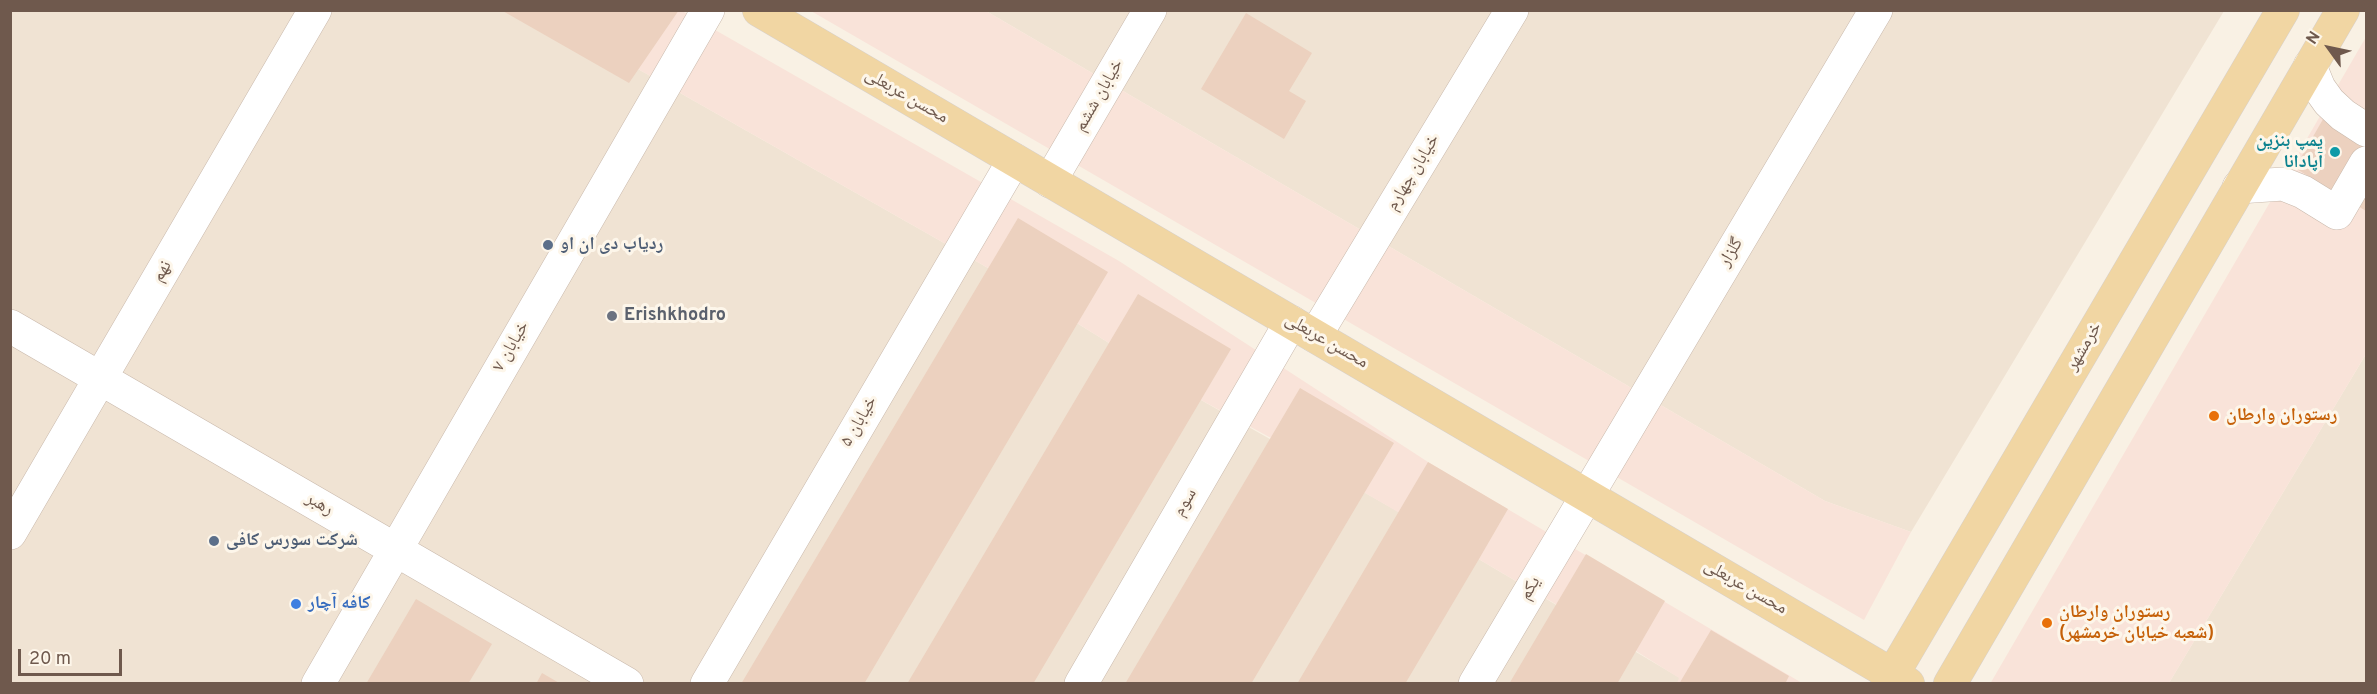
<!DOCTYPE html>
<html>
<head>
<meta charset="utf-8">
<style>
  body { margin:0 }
  #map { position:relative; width:2377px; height:694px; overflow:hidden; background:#f9f1e4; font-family:Overpass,sans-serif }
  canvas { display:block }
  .frame { position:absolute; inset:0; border:12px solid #6f594d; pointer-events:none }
  .north { position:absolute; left:2299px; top:18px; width:60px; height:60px; -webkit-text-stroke:4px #fdf6ea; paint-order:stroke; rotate:303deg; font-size:16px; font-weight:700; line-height:24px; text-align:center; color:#6f594d }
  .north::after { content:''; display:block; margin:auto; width:21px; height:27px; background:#6f594d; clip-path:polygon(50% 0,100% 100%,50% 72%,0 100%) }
  .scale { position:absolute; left:18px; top:649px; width:104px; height:27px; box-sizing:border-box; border:3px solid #6f594d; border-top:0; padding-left:8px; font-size:18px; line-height:21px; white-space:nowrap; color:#6f594d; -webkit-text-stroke:4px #fdf6ea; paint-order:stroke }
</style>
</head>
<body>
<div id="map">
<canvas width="2377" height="694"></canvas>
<div class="frame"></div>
<div class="north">N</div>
<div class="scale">20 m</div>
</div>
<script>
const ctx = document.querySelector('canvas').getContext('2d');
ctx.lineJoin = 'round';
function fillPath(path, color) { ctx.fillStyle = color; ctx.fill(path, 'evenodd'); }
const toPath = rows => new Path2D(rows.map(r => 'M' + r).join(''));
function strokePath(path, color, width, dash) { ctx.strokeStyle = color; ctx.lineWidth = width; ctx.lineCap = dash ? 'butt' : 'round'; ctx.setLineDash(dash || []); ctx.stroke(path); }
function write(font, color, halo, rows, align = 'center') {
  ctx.font = font + ' Overpass,"Noto Naskh Arabic",sans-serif'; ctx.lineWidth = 6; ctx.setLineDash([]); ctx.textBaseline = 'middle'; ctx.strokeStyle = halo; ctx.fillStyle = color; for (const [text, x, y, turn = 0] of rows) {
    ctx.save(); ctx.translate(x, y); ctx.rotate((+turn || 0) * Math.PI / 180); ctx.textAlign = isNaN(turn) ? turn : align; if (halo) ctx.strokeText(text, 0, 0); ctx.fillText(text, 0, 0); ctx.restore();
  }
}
const residential = toPath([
  [10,11,536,11,988,268,1201,400,1399,512,1680,678,1677,684,11,683],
  [986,11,2224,11,1911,532,1825,501],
  [2366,354,2366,683,2169,683]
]);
const commercial = toPath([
  [536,11,682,11,1119,261,1428,462,1802,683,1677,683,1679,678,1636,651,1271,438,1201,400,988,268],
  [811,11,986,11,1825,501,1911,532,1864,620],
  [2366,37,2366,354,2169,683,1990,684]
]);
const building = toPath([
  [501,10,679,10,629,83],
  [1246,13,1312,53,1289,91,1306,101,1284,139,1201,89],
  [2326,114,2366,136,2366,211,2295,168],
  [1018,218,1108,272,900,623,864,684,741,684],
  [1138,294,1231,349,1033,684,907,684],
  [1300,388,1394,443,1305,593,1251,684,1125,684],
  [1428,462,1508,509,1479,559,1405,684,1297,684],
  [1586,554,1665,601,1617,684,1509,684],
  [416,599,492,644,468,684,366,684],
  [1711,630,1789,676,1785,684,1679,684],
  [542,673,561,684,536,684]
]);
const minor = toPath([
  [2310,66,2319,88,2329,102,2343,115,2366,130],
  [1050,181,1150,10],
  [2239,187,2283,184,2303,192,2337,213,2366,163],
  [10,326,627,684],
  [1315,336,1512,10],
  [10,533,315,10],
  [318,684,708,10],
  [707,684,1014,160],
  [1081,684,1291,322],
  [1475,684,1876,10]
]);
const major = toPath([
  [759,10,1908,684],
  [1887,684,2283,10],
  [1950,684,2343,10]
]);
const markers = [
  [2335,152,6,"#0f9aa8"],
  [548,245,6,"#5c6f8a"],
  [612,316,6,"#6b7280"],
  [2214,416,6,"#e8710a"],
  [214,541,6,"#5c6f8a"],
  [296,604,6,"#3f7fe0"],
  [2047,623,6,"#e8710a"]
];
const streetNames = [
  ["خیابان ششم",1100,96,-60],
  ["محسن عربعلی",906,97,30],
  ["خیابان چهارم",1414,173,-59],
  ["گلزار",1732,253,-59],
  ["نهم",163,272,-60],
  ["محسن عربعلی",1326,342,30],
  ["خیابان ۷",512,347,-60],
  ["خرمشهر",2085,347,-59],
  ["خیابان ۵",860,422,-60],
  ["سوم",1186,503,-60],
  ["رهبر",319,505,30],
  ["محسن عربعلی",1745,588,30],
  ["یکم",1531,589,-59]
];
const cultureNames = [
  ["پمپ بنزین",2323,142],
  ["آپادانا",2323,163]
];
const serviceNames = [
  ["ردیاب دی ان او",560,245],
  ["شرکت سورس کافی",226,541]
];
const worshipNames = [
  ["Erishkhodro",624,316]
];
const foodNames = [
  ["رستوران وارطان",2226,416],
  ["رستوران وارطان",2059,613],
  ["(شعبه خیابان خرمشهر)",2059,634]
];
const shopNames = [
  ["کافه آچار",308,604]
];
fillPath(residential, '#f0e3d3');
fillPath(commercial, '#f9e3d9');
fillPath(building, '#ecd1bf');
strokePath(minor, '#c9b9ac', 34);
strokePath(major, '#d7d1cd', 34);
strokePath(minor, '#fff', 33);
strokePath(major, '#f1d6a3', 33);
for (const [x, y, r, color] of markers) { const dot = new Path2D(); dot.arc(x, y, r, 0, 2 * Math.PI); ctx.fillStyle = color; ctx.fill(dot); strokePath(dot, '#fdf6ea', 2); }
write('18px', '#6f594d', '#fdf6ea', streetNames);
write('bold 18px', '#0d838f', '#fdf6ea', cultureNames, 'right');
write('bold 18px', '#4e5e75', '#fdf6ea', serviceNames, 'left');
write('bold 18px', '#5b616d', '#fdf6ea', worshipNames, 'left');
write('bold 18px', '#c56008', '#fdf6ea', foodNames, 'left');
write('bold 18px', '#366cbe', '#fdf6ea', shopNames, 'left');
</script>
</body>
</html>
